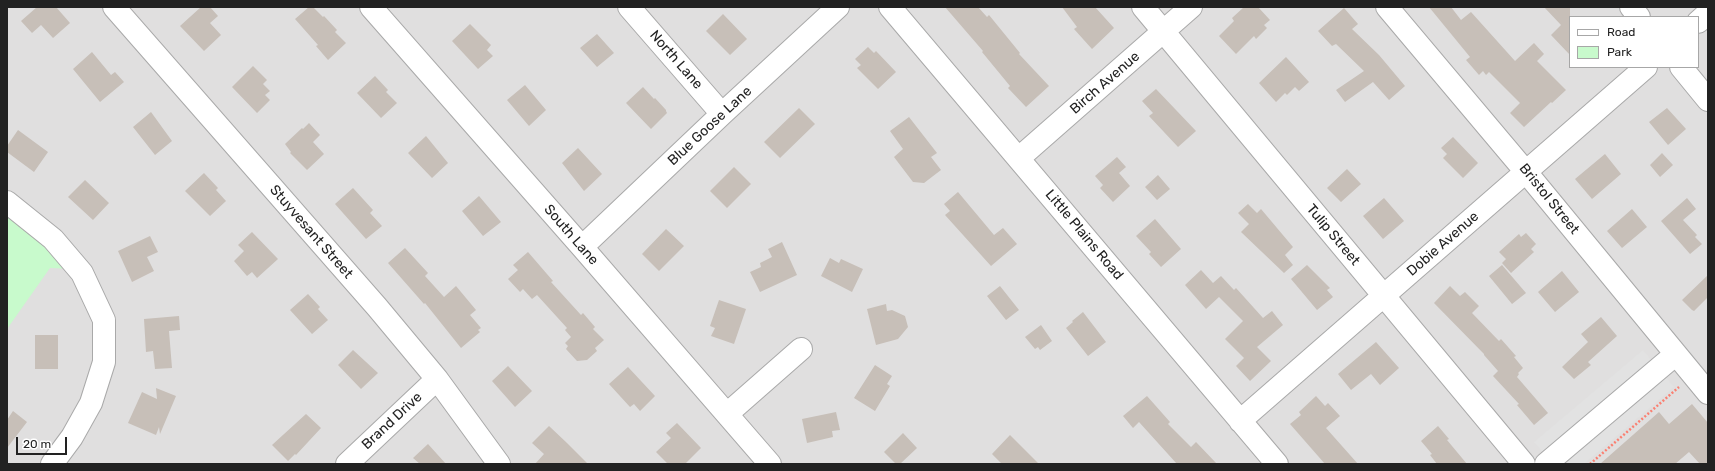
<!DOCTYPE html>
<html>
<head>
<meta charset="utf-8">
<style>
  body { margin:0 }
  #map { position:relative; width:1715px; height:471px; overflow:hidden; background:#f2efe9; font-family:Rubik,sans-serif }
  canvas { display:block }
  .frame { position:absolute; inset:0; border:8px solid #222; pointer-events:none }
  .legend { position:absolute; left:1569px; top:16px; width:130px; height:52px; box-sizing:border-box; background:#fff; border:1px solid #a7a7a7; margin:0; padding:5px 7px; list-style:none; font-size:12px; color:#222 }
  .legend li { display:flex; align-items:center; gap:8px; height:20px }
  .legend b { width:20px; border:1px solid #a7a7a7 }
  .scale { position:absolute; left:16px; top:437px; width:51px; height:18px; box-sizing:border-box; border:2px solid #222; border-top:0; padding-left:5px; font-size:12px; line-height:14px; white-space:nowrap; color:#222; -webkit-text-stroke:3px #fff; paint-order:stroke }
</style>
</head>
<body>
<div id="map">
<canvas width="1715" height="471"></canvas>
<div class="frame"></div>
<ul class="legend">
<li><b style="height:5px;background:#fff"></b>Road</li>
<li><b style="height:11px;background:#c8facc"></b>Park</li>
</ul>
<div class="scale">20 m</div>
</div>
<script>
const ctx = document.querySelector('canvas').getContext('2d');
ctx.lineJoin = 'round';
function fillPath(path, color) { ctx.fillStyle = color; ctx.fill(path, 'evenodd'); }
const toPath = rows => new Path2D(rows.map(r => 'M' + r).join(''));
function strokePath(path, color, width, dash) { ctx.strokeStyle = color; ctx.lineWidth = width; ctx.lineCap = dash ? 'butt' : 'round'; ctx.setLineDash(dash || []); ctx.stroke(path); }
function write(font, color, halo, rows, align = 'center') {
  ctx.font = font + ' Rubik,sans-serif'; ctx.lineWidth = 3.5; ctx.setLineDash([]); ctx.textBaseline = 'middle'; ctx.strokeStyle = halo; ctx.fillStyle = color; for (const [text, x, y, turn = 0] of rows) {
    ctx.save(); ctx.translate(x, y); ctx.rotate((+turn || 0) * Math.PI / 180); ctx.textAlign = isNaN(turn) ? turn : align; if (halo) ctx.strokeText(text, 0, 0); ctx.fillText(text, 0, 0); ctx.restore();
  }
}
const residential = toPath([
  [7,7,1708,7,1708,464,7,464],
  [1570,17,1698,17,1698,67,1570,67]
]);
const park = toPath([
  [7,202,75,269,50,268,7,329]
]);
const parking = toPath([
  [1643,350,1674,387,1584,464,1553,464,1534,442]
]);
const building = toPath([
  [37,7,56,7,70,23,53,38,41,25,32,33,21,21],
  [201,7,210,7,218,16,210,23,221,35,204,51,180,26],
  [309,7,313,7,323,17,324,16,337,30,335,32,346,43,328,60,316,46,318,45,295,19],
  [945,7,978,7,987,17,989,15,1020,53,1019,54,1049,86,1026,107,1008,88,1010,86,982,52,983,51],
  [1062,7,1095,7,1114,28,1092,49,1074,29,1077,27],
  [1244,7,1258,7,1270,20,1264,25,1267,28,1256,39,1254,36,1236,54,1219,36,1234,21,1232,18],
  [1429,7,1451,7,1461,20,1471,12,1515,61,1534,43,1544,54,1537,61,1566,90,1552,103,1551,102,1524,127,1510,113,1520,103,1489,72,1486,75,1483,71,1479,75,1466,60,1470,57],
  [1544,7,1570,7,1570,55,1551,35,1561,25],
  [1344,8,1358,24,1352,29,1379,55,1405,86,1389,100,1373,82,1345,102,1336,90,1364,71,1336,44,1332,46,1318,31],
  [723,14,747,39,730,55,706,31],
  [470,24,491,45,487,50,493,56,478,69,452,41],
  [597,34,614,53,597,67,580,48],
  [868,47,874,53,876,51,896,72,878,89,857,68,861,65,855,59],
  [92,52,111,75,115,72,124,82,100,102,73,69],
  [1286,57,1309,82,1299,91,1295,87,1287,95,1285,93,1276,102,1259,83],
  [253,66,267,80,263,84,270,91,265,95,270,100,257,113,232,87],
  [375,76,388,90,386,92,397,103,381,118,357,93],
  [525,85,546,110,529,126,507,100],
  [643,87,654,99,655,98,666,110,666,111,667,113,651,129,626,103],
  [1156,89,1196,131,1178,147,1149,116,1153,113,1142,101],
  [799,108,815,124,780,158,764,142],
  [1667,108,1686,129,1668,145,1649,122],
  [151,112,172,141,155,155,133,127],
  [909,117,937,153,931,157,941,170,924,183,913,182,894,157,903,149,890,131],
  [309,123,320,135,313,142,324,154,307,170,290,153,291,152,285,144,302,128,303,129],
  [18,130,48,152,34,172,7,152,7,146],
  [426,136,448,163,432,178,408,153],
  [1453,137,1478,163,1463,178,1443,158,1447,154,1441,148],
  [578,148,602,174,584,191,562,163],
  [1662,153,1673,165,1660,177,1650,165],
  [1605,154,1621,174,1592,199,1575,179],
  [1117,157,1126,167,1119,173,1130,186,1113,202,1100,188,1103,185,1095,176],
  [734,167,751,184,727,208,710,191],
  [1347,169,1361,184,1341,202,1327,188],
  [204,173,218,188,216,190,226,201,210,216,185,191],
  [1158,175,1170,189,1157,200,1145,187],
  [85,180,109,203,93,220,68,197],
  [353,188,373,210,370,213,382,226,366,239,335,204],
  [958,192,994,235,1003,228,1017,244,991,266,945,215,950,211,944,204],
  [479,196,501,222,483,236,462,211],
  [1384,198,1404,221,1383,239,1363,216],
  [1687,198,1696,209,1683,220,1697,235,1695,237,1702,244,1690,254,1661,221],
  [1248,204,1257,213,1261,209,1293,247,1285,255,1293,265,1284,273,1241,232,1249,224,1238,213],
  [1632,209,1647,227,1622,248,1607,231],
  [1155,219,1181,249,1161,267,1149,254,1151,252,1136,236],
  [666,229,684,246,659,271,642,254],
  [252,232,278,259,257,278,252,272,247,276,234,261,244,251,238,245],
  [1526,233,1536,244,1531,249,1534,252,1511,273,1502,263,1506,259,1499,252,1519,234,1521,237],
  [150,236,158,252,147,257,154,271,132,282,118,251],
  [782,242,797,275,760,292,750,272,761,267,760,263,772,257,768,249],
  [405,248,428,273,425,276,444,297,456,286,476,310,470,315,481,328,478,330,480,332,461,348,425,303,424,304,388,263],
  [528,252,553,281,551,282,581,315,583,313,595,327,593,329,604,340,595,348,597,351,587,360,577,361,566,349,568,346,565,343,571,337,565,330,567,328,537,295,532,299,523,289,520,292,508,279,518,270,513,265],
  [830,258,839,263,841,259,863,269,852,292,821,276],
  [1307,265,1330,288,1327,290,1333,297,1317,310,1291,279],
  [1502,265,1526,293,1512,304,1489,276],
  [1201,270,1213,283,1221,276,1234,290,1236,288,1263,318,1272,311,1283,325,1257,347,1271,361,1250,381,1236,366,1244,358,1225,339,1243,321,1219,297,1206,309,1185,285],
  [1562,271,1579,292,1555,312,1538,292],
  [1708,275,1708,297,1694,311,1692,310,1682,300],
  [1000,286,1019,310,1006,320,987,296],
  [1450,286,1460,296,1465,292,1479,306,1472,313,1499,341,1501,339,1516,356,1514,357,1523,368,1518,373,1519,374,1517,377,1548,413,1534,425,1517,405,1519,404,1493,376,1498,371,1484,355,1484,354,1434,303],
  [308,294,320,307,318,309,328,320,312,334,290,310],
  [719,300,746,309,734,344,711,336,715,328,710,326],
  [886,304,887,311,892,310,905,316,908,327,898,339,876,345,867,309],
  [1083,312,1106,342,1088,356,1066,328,1073,322,1072,321],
  [179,316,180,330,169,331,172,368,155,369,153,351,146,352,144,319],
  [1601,317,1617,336,1588,362,1591,365,1574,379,1562,367,1588,342,1581,334],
  [1041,325,1052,341,1040,350,1038,347,1035,349,1025,337],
  [35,335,58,335,58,369,35,369],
  [1376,342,1399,368,1380,385,1371,374,1351,390,1338,374],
  [353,350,378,373,361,389,338,365],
  [875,365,892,376,887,384,890,386,875,411,854,398],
  [508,366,532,391,515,407,492,381],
  [628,367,655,396,640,411,634,404,630,407,609,384],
  [156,388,176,396,160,434,159,427,156,435,128,423,142,392,157,399],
  [1147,396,1170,422,1168,424,1191,447,1196,442,1217,464,1177,464,1139,422,1133,428,1123,416],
  [1316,396,1325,406,1328,403,1340,416,1326,428,1358,464,1325,464,1290,424,1301,415,1299,412],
  [1692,404,1708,423,1708,464,1700,464,1689,452,1675,464,1600,464,1659,412,1669,424],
  [13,411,27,422,7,448,7,420],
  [836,412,840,430,832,431,833,437,807,443,802,419],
  [306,414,321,428,296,455,295,454,288,461,272,445],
  [677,423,701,448,685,464,668,464,656,452,671,438,666,433],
  [549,426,567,443,588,464,535,464,544,454,532,443],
  [1438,426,1449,439,1447,440,1467,464,1437,464,1430,455,1432,454,1421,441],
  [903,433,917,448,900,464,896,464,884,452],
  [1010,435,1039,464,1002,464,992,454],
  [428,444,446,464,420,464,413,458]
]);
const path = toPath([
  [1590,464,1679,387]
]);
const minor = toPath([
  [114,7,377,307,437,379,499,464],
  [371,7,582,247,770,464],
  [629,7,722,114],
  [890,7,1277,464],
  [1143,7,1524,464],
  [1387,7,1526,172,1708,393],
  [1631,7,1639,17],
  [1698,22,1708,13],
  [1681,67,1708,100],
  [1019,158,1191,7],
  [7,202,53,239,82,273,104,320,104,362,91,403,72,437,52,464],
  [582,247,722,114,838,7],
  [727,414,801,349],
  [1240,421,1646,67],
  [347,464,437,379],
  [1546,464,1676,354]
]);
const streetNames = [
  ["North Lane",676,60,49],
  ["Birch Avenue",1105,83,-41],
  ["Blue Goose Lane",710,126,-43],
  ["Bristol Street",1549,199,51],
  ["Stuyvesant Street",311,232,49],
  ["South Lane",571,235,49],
  ["Little Plains Road",1084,235,50],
  ["Tulip Street",1333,235,50],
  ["Dobie Avenue",1443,244,-41],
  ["Brand Drive",392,421,-43]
];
fillPath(residential, '#e0dfdf');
fillPath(park, '#c8facc');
fillPath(parking, '#e2e2e2');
fillPath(building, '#c7bfb8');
strokePath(minor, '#a9a9a9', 24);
strokePath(path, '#fa8072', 2.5, [2, 2]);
strokePath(minor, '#fff', 22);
write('14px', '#222', '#fff', streetNames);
</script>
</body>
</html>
